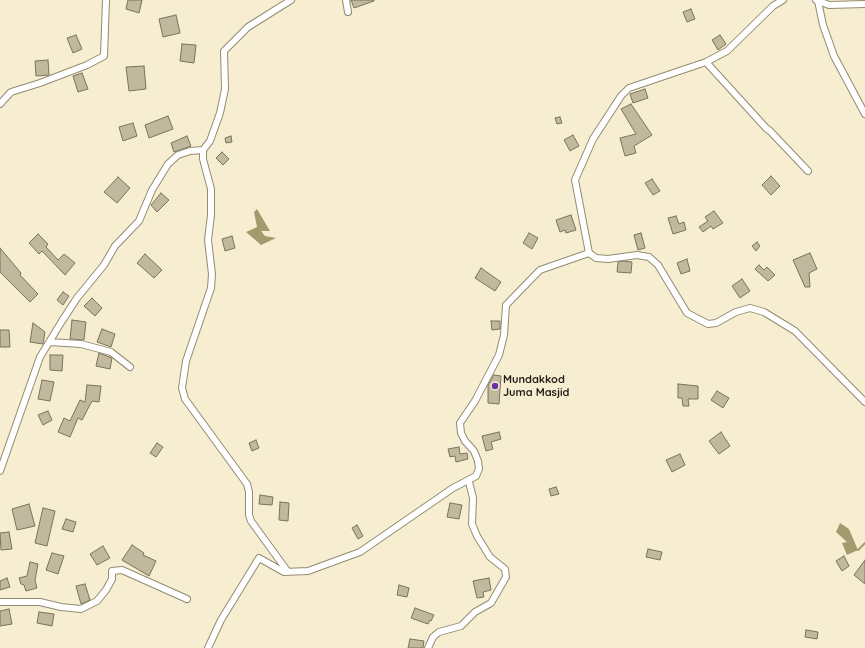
<!DOCTYPE html>
<html>
<head>
<meta charset="utf-8">
<style>
  body { margin:0 }
  canvas { display:block; background:#f7eed2 }
</style>
</head>
<body>
<canvas width="865" height="648"></canvas>
<script>
const ctx = document.querySelector('canvas').getContext('2d');
ctx.lineJoin = 'round';
function fillPath(path, color) { ctx.fillStyle = color; ctx.fill(path, 'evenodd'); }
const toPath = rows => new Path2D(rows.map(r => 'M' + r).join(''));
function strokePath(path, color, width, dash) { ctx.strokeStyle = color; ctx.lineWidth = width; ctx.lineCap = dash ? 'butt' : 'round'; ctx.setLineDash(dash || []); ctx.stroke(path); }
function write(font, color, halo, rows, align = 'center') {
  ctx.font = font + ' Quicksand,sans-serif'; ctx.lineWidth = 3; ctx.setLineDash([]); ctx.textBaseline = 'middle'; ctx.strokeStyle = halo; ctx.fillStyle = color; for (const [text, x, y, turn = 0] of rows) {
    ctx.save(); ctx.translate(x, y); ctx.rotate((+turn || 0) * Math.PI / 180); ctx.textAlign = isNaN(turn) ? turn : align; if (halo) ctx.strokeText(text, 0, 0); ctx.fillText(text, 0, 0); ctx.restore();
  }
}
const water = toPath([
  [257,209,270,231,261,231,265,236,276,238,261,245,246,232,257,227,254,212],
  [840,523,849,529,858,550,847,555,842,543,847,542,836,532]
]);
const stream = toPath([
  [858,550,865,543]
]);
const building = toPath([
  [128,0,142,0,139,13,126,9,128,0],
  [351,0,374,0,374,1,354,8,351,0],
  [691,9,695,19,687,22,683,12,691,9],
  [176,15,180,33,163,37,159,19,176,15],
  [76,35,82,49,73,53,67,38,76,35],
  [720,35,726,44,718,50,712,40,720,35],
  [182,44,196,45,194,63,180,61,182,44],
  [48,60,49,75,36,76,35,61,48,60],
  [144,66,146,89,129,91,126,67,144,66],
  [82,73,88,89,78,92,73,76,82,73],
  [645,89,648,98,633,103,630,94,645,89],
  [631,104,652,135,634,146,636,153,625,156,620,138,636,134,621,109,631,104],
  [168,116,173,129,149,138,145,125,168,116],
  [560,117,562,123,557,124,555,118,560,117],
  [133,123,137,136,123,141,119,127,133,123],
  [573,135,579,146,570,151,564,140,573,135],
  [187,136,191,146,174,152,171,143,187,136],
  [231,136,232,142,226,143,225,138,231,136],
  [222,152,229,159,223,165,216,158,222,152],
  [771,176,780,186,771,195,762,185,771,176],
  [118,177,130,188,117,203,104,192,118,177],
  [652,179,660,191,653,195,645,183,652,179],
  [161,193,169,200,157,212,151,205,161,193],
  [714,211,723,223,713,229,711,226,703,232,699,227,708,221,705,217,714,211],
  [571,215,576,230,566,233,565,230,560,232,556,220,571,215],
  [676,216,679,224,684,222,686,230,673,234,668,218,676,216],
  [529,233,538,238,532,249,523,243,529,233],
  [641,233,645,248,638,250,634,235,641,233],
  [38,234,48,244,46,247,58,260,64,254,75,263,65,275,42,251,39,254,29,243,38,234],
  [232,236,235,248,225,251,222,239,232,236],
  [757,242,760,246,756,251,752,246,757,242],
  [0,248,21,273,20,275,38,294,30,302,0,272,0,248],
  [810,253,817,269,809,273,810,287,805,287,793,260,810,253],
  [145,254,162,270,154,278,137,263,145,254],
  [687,259,690,271,681,274,677,263,687,259],
  [623,261,632,262,631,273,617,272,618,262,623,261],
  [759,265,764,270,767,267,775,275,768,281,755,269,759,265],
  [481,268,501,282,495,291,475,278,481,268],
  [742,279,750,291,740,298,732,286,742,279],
  [63,292,69,296,63,305,57,300,63,292],
  [92,298,102,308,95,316,84,306,92,298],
  [72,320,86,322,84,340,70,339,72,320],
  [491,321,500,321,500,329,492,330,491,321],
  [33,323,45,332,43,344,30,342,33,323],
  [102,329,115,334,111,347,97,342,102,329],
  [0,330,9,330,10,347,0,347,0,330],
  [99,353,112,358,110,369,96,366,99,353],
  [50,355,63,355,62,371,50,370,50,355],
  [494,375,501,376,499,404,488,403,488,385,494,375],
  [42,380,54,382,50,401,38,399,42,380],
  [678,384,698,386,698,399,688,399,689,406,683,406,682,398,678,398,678,384],
  [87,385,101,386,99,402,92,401,82,420,78,418,70,437,58,432,64,418,70,421,80,400,85,402,87,385],
  [717,391,729,398,723,408,711,400,717,391],
  [48,411,52,420,43,425,38,415,48,411],
  [499,432,501,439,491,442,493,449,486,451,482,436,499,432],
  [721,432,730,446,719,454,709,441,721,432],
  [256,440,259,448,252,451,249,443,256,440],
  [157,443,163,447,156,457,150,453,157,443],
  [459,447,460,454,467,453,468,459,456,462,455,456,450,457,448,449,459,447],
  [680,454,685,465,672,472,666,460,680,454],
  [556,487,559,494,551,496,549,489,556,487],
  [260,495,273,497,272,505,259,504,260,495],
  [280,502,289,503,288,521,279,520,280,502],
  [450,503,462,505,459,519,447,517,450,503],
  [29,504,35,526,17,530,12,509,29,504],
  [43,508,55,511,47,546,35,543,43,508],
  [66,519,76,522,73,532,62,529,66,519],
  [357,525,363,536,358,539,352,528,357,525],
  [9,532,12,549,1,550,0,533,9,532],
  [132,545,144,553,143,555,156,561,149,576,122,560,132,545],
  [103,546,110,558,97,565,90,554,103,546],
  [648,549,662,552,660,560,646,557,648,549],
  [52,553,64,556,58,574,46,570,52,553],
  [844,556,849,566,842,571,836,561,844,556],
  [865,560,865,584,854,575,865,560],
  [30,562,38,564,35,580,37,588,26,591,24,585,21,584,19,578,27,576,30,562],
  [7,578,10,587,0,590,0,581,7,578],
  [489,578,491,590,483,592,484,597,477,598,473,581,489,578],
  [85,584,90,600,81,604,76,586,85,584],
  [399,585,409,588,407,597,397,595,399,585],
  [415,608,434,615,431,621,430,620,428,624,411,618,415,608],
  [9,609,12,624,0,626,0,611,9,609],
  [39,612,54,614,52,626,37,623,39,612],
  [806,630,818,632,817,639,805,637,806,630],
  [410,639,424,641,423,648,408,648,410,639]
]);
const street = toPath([
  [346,0,348,12],
  [816,0,829,5,865,4],
  [818,1,823,25,834,56,865,114],
  [706,62,766,128,770,131,808,171],
  [0,104,11,92,40,83,87,65,104,56,106,0],
  [203,150,203,159,211,189,211,215,208,240,212,274,211,288,186,361,182,388,185,399,247,484,249,492,249,515,251,521,288,572],
  [589,253,596,258,608,259,637,255,649,257,658,265,687,313,708,324,716,323,736,312,750,308,764,312,795,331,865,402],
  [50,342,81,344,111,352,130,367],
  [0,471,40,357,62,321,77,298,104,265,115,246,139,221,152,190,168,164,178,155,190,151,203,150,210,141,220,113,225,89,224,51,248,27,291,0],
  [0,602,40,602,61,607,81,609,97,601,106,590,112,579,112,571,122,570,187,599],
  [208,648,221,620,259,558,284,572,308,571,360,552,453,488,476,476,479,469,478,461,474,451,465,441,461,433,460,423,475,401,499,355,504,335,506,305,540,270,589,253,575,180,593,139,621,96,629,88,706,62,727,51,773,6,783,0],
  [428,648,433,637,439,632,461,626,475,612,491,603,506,577,505,569,490,557,477,536,472,524,473,498,469,482]
]);
const markers = [
  [495,386,4,"#6c2fa4"]
];
const poiNames = [
  ["Mundakkod",503,380],
  ["Juma Masjid",503,393]
];
fillPath(water, '#a5996e');
strokePath(stream, '#a5996e', 2);
fillPath(building, '#c1b99d');
strokePath(building, '#7b735a', 1);
strokePath(street, '#938b71', 8);
strokePath(street, '#fff', 6);
for (const [x, y, r, color] of markers) { const dot = new Path2D(); dot.arc(x, y, r, 0, 2 * Math.PI); ctx.fillStyle = color; ctx.fill(dot); strokePath(dot, '#f7eed2', 1.5); }
write('bold 11px', '#1f1c12', '#f7eed2', poiNames, 'left');
</script>
</body>
</html>
